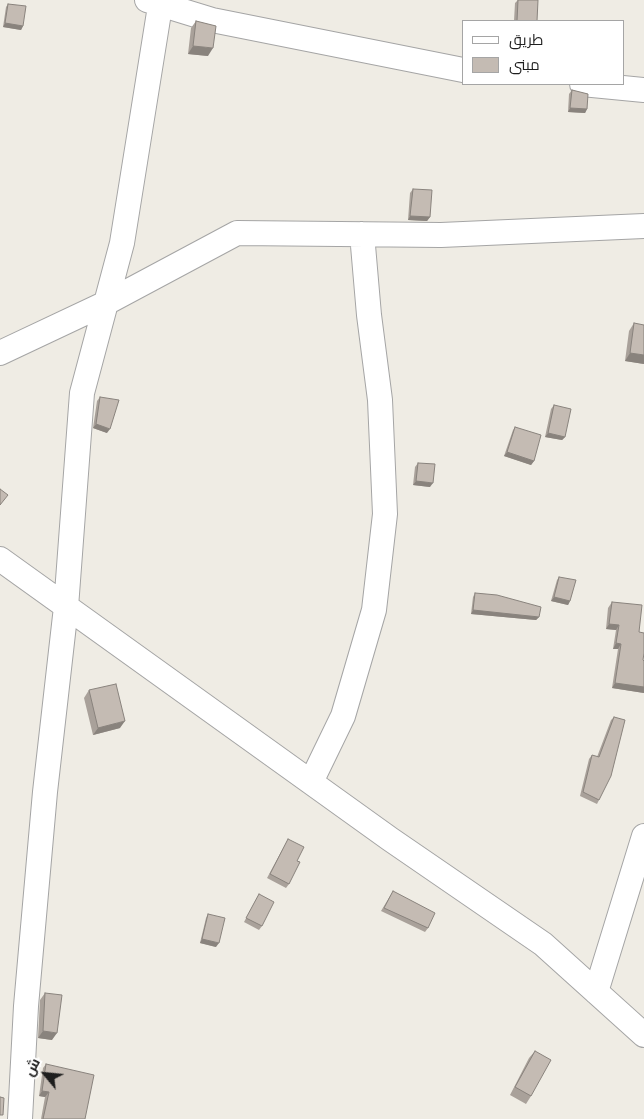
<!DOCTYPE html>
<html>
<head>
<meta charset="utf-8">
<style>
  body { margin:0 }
  #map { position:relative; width:644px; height:1119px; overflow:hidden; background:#efece4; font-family:"PT Sans",Cairo,sans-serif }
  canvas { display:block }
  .legend { position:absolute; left:462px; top:20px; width:162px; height:65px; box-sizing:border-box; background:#fff; border:1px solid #a5a5a5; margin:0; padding:6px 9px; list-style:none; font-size:15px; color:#1e1e1e }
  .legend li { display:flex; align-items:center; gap:10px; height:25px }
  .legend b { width:25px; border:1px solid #a5a5a5 }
  .north { position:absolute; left:20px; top:1049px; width:50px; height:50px; -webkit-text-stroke:4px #fff; paint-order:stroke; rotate:298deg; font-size:14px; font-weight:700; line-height:20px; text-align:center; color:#1e1e1e }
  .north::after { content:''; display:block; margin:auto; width:18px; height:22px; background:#1e1e1e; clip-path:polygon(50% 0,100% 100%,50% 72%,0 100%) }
</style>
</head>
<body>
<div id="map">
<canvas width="644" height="1119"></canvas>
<ul class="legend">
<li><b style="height:6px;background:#fff"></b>طريق</li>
<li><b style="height:14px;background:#c4bbb3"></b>مبنى</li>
</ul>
<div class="north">ش</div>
</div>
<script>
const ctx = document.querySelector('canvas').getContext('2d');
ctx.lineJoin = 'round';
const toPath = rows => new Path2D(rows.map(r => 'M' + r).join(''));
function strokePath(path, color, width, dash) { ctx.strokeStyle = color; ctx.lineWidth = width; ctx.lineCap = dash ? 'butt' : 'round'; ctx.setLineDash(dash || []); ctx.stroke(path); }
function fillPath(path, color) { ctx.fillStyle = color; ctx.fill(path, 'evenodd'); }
const minor = toPath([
  [147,0,212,20,463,70],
  [582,84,644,90],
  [0,353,106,303,237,233,441,235,644,226],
  [0,559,390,839,543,944,644,1035],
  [311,782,343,716,374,610,385,514,380,400,369,315,362,234],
  [596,992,644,836],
  [20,1119,26,1006,45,792,66,607,82,393,122,243,161,0]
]);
const wall = toPath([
  [518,0,537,21,514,21,515,3],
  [8,4,23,26,21,30,3,27,6,7],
  [196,21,208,56,188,54,191,28],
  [572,90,587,109,585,113,568,112,569,94],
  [413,189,430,217,427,221,408,220,410,193],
  [634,323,644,364,625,361,629,331],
  [100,397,107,433,93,428,97,401],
  [554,405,565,437,562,440,545,437,551,409],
  [515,427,534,461,531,465,504,456,513,430],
  [418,463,430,487,413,485,415,467],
  [559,577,570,601,568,605,551,601,557,580],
  [475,593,539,617,536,620,471,614,473,597],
  [612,602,639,632,643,660,644,661,644,693,612,688,618,649,613,649,616,630,606,629,608,608],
  [89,690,120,728,93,735,84,698],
  [614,717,599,800,597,804,580,796,589,759,592,755,597,757,611,720],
  [288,839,297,861,289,884,286,888,267,878],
  [393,891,428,928,425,932,381,911],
  [259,894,262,926,259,930,244,922],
  [208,914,216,947,200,943,206,918],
  [45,993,52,1040,38,1038,40,1000],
  [535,1051,531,1096,526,1104,510,1095,529,1058],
  [46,1064,85,1119,41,1119,45,1097,39,1096,43,1068]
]);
const shadedWall = toPath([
  [5,23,23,26,21,30,3,27],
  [193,46,213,48,208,56,188,54],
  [570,108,587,109,585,113,568,112],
  [410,216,430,217,427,221,408,220],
  [630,353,644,355,644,364,625,361],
  [96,424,110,429,107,433,93,428],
  [548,433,565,437,562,440,545,437],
  [507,452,534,461,531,465,504,456],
  [416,481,433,483,430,487,413,485],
  [554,597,570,601,568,605,551,601],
  [473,610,539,617,536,620,471,614],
  [609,624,619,625,616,630,606,629],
  [616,643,621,644,618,649,613,649],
  [615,683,644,687,644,693,612,688],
  [125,721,120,728,93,735,98,728],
  [202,939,219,943,216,947,200,943],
  [43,1031,57,1033,52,1040,38,1038],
  [42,1091,49,1092,45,1097,39,1096]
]);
const building = toPath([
  [518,0,538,0,537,21,517,21,518,0],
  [8,4,26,6,23,26,5,23,8,4],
  [196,21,216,26,213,48,193,46,196,21],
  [572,90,588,94,587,109,570,108,572,90],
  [413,189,432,190,430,217,410,216,413,189],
  [634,323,644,325,644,355,630,353,634,323],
  [100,397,119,400,110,429,96,424,100,397],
  [554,405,571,409,565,437,548,433,554,405],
  [515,427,541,435,534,461,507,452,515,427],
  [418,463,435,464,433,483,416,481,418,463],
  [0,489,8,495,0,505,0,489],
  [559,577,576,580,570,601,554,597,559,577],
  [475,593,497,595,541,607,539,617,473,610,475,593],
  [612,602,642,605,639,632,644,633,644,653,643,660,644,661,644,687,615,683,621,644,616,643,619,625,609,624,612,602],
  [116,684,125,721,98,728,89,690,116,684],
  [614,717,625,720,611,776,599,800,583,792,592,755,599,757,614,717],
  [288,839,304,847,297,861,300,862,289,884,270,874,288,839],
  [393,891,435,913,428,928,384,908,393,891],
  [259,894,274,902,262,926,246,918,259,894],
  [208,914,225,918,219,943,202,939,208,914],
  [45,993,62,995,57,1033,43,1031,45,993],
  [535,1051,551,1060,531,1096,515,1087,535,1051],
  [46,1064,94,1075,85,1119,43,1119,49,1092,42,1091,46,1064],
  [0,1097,4,1098,3,1115,0,1115,0,1097]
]);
strokePath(minor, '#a5a5a5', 26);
strokePath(minor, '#fff', 24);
fillPath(wall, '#a9a19a');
fillPath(shadedWall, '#89837d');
fillPath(building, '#c4bbb3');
strokePath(building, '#89837d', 1);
</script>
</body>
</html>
